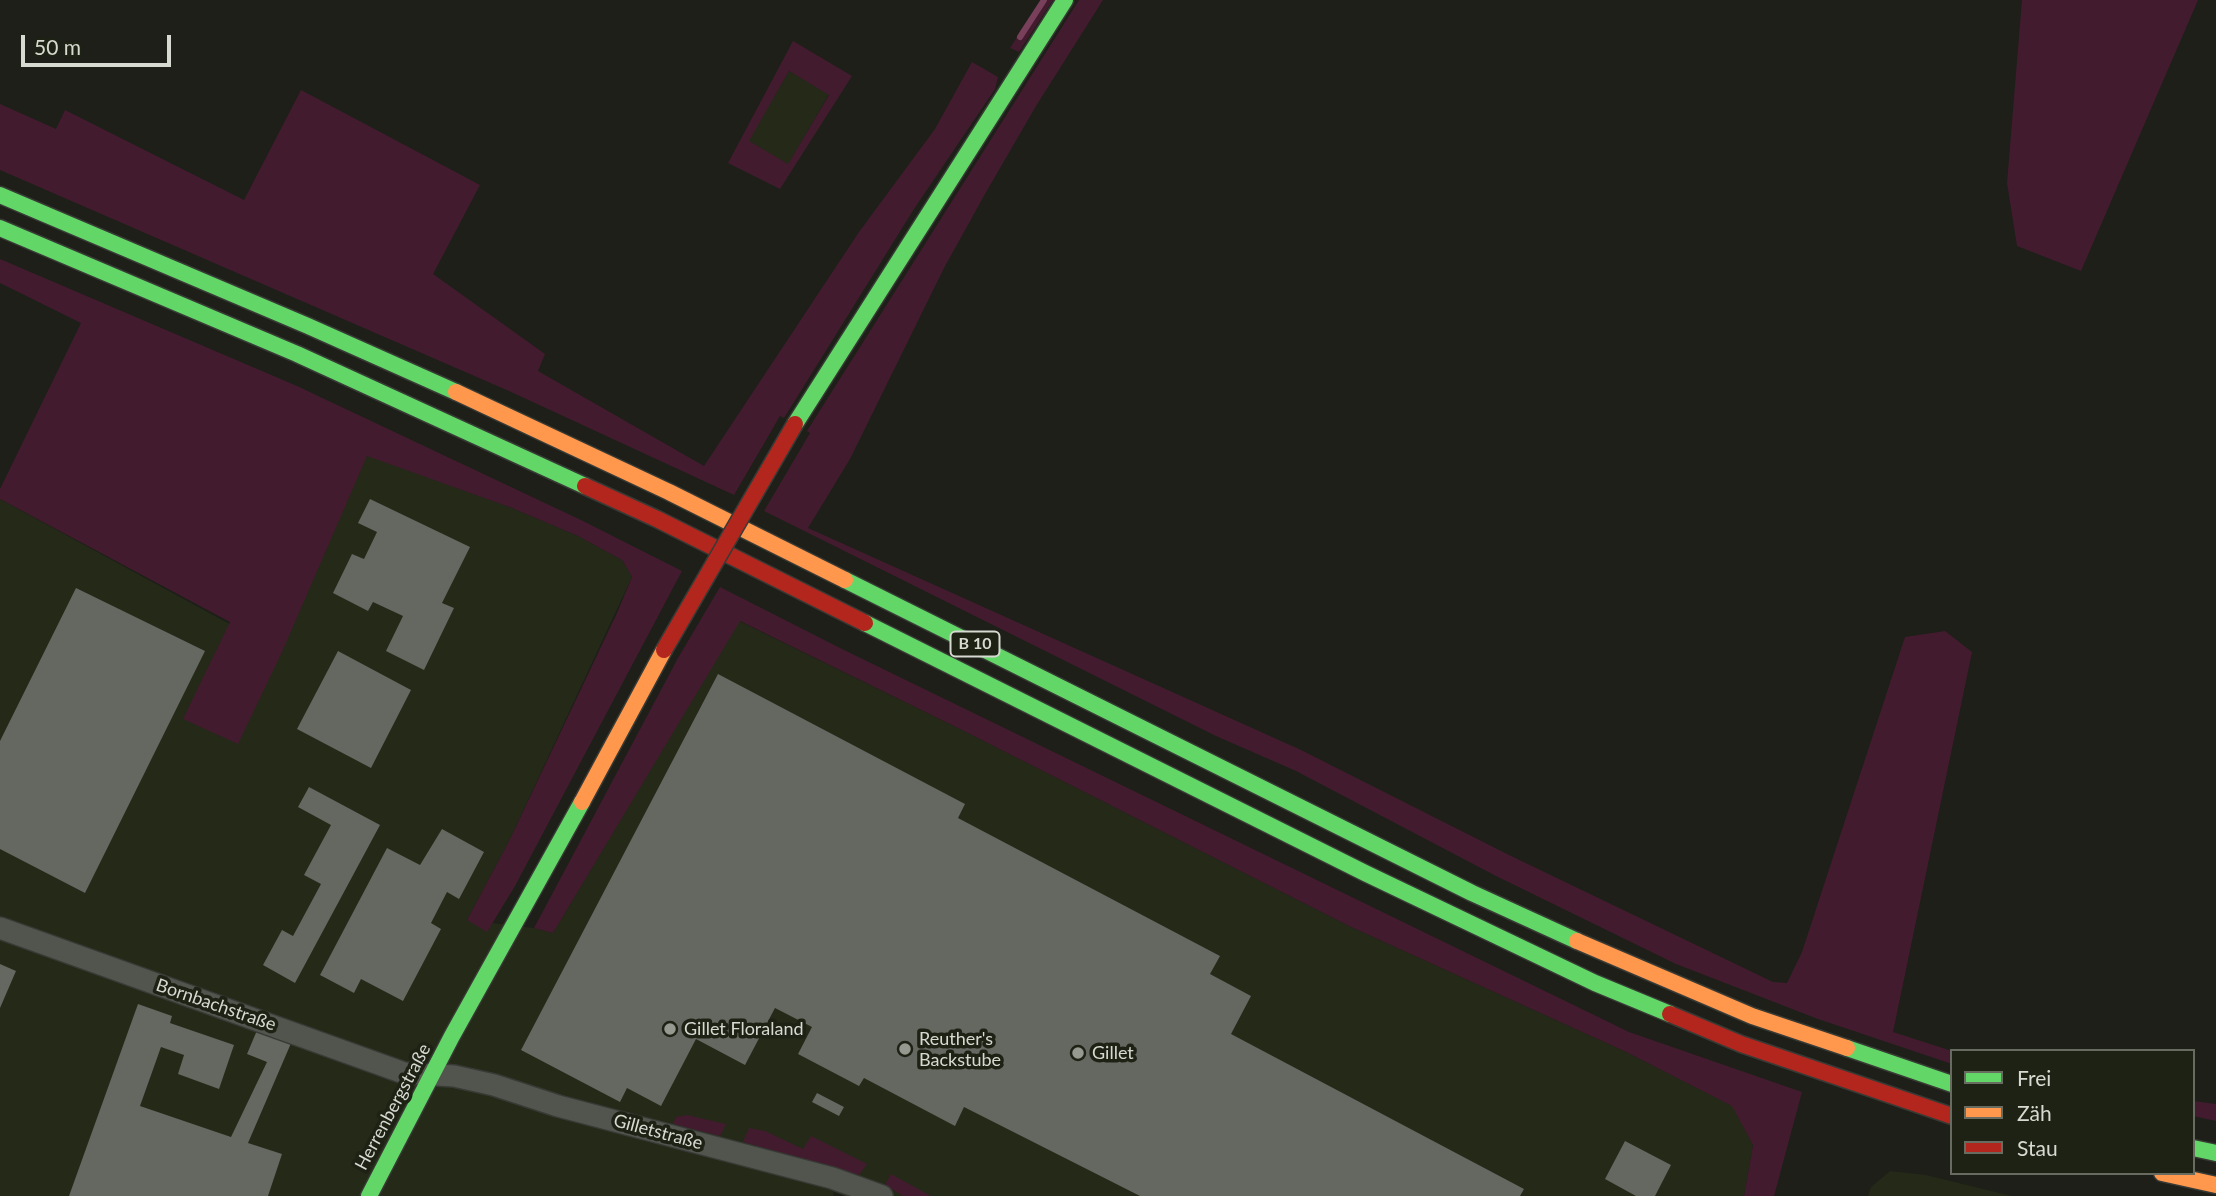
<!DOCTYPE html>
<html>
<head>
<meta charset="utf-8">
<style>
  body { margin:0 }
  #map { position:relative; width:2216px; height:1196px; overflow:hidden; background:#1d1f18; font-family:Lato,sans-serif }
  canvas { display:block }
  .legend { position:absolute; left:1950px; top:1049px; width:245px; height:126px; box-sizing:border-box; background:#1e2215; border:2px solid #686c60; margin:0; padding:9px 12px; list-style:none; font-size:21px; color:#d6dad1 }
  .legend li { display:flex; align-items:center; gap:14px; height:35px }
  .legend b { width:35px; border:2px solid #686c60 }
  .scale { position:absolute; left:21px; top:35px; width:150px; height:32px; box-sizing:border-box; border:4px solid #d6dad1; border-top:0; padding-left:9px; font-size:21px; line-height:24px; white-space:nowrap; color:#d6dad1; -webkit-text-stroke:5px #1e2215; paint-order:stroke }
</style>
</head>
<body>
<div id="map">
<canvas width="2216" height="1196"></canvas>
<ul class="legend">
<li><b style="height:9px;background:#63d668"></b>Frei</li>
<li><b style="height:9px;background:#ff974d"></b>Zäh</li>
<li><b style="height:9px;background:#b3261e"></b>Stau</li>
</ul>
<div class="scale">50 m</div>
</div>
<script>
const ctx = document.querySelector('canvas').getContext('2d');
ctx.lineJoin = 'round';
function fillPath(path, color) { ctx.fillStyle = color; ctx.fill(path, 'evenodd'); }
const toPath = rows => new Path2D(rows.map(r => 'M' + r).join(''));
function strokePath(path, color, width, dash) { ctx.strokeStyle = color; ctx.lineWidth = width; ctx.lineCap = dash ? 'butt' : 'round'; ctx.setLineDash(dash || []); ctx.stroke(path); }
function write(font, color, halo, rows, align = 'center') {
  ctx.font = font + ' Lato,sans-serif'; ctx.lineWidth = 7; ctx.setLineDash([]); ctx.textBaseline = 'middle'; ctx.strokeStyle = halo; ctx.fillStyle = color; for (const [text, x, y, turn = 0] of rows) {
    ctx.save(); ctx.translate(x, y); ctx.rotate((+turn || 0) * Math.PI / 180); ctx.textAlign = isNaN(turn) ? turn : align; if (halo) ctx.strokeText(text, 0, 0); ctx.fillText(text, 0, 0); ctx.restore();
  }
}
const built = toPath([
  [789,71,829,94,788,165,748,141],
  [367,455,512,508,578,536,622,560,632,577,510,839,467,920,534,928,553,933,739,621,964,731,1349,926,1624,1051,1733,1106,1753,1145,1744,1196,844,1196,834,1192,833,1196,0,1196,0,499,281,652],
  [1890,1171,1926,1175,2012,1196,1868,1196,1871,1187]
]);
const green = toPath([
  [1041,0,1053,0,1019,52,1010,48],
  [1079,0,1103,0,1036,106,985,194,944,268,850,459,808,528,1301,750,1509,855,1773,982,1787,983,1802,952,1905,637,1945,631,1972,652,1893,1032,1952,1051,1952,1064,1818,1019,1676,964,1496,876,1296,771,1216,736,764,511,810,433,807,431],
  [2022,0,2198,0,2081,271,2017,246,2007,183],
  [793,41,852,76,780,189,728,163],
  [789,71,829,95,788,164,749,141],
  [972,62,998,77,995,89,914,209,784,418,780,416,734,495,509,391,0,170,0,104,56,129,65,110,244,200,301,90,480,185,433,274,545,354,538,371,704,466,859,232,935,129],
  [0,259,297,386,583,521,682,571,515,886,487,932,467,920,510,839,617,613,632,577,622,560,578,536,512,508,367,456,282,652,238,744,183,719,230,622,0,499,0,489,81,323,0,283],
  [720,587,842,649,1629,1032,1802,1092,1774,1196,1744,1196,1753,1145,1732,1106,1624,1051,1349,926,964,731,740,621,553,933,534,928,678,658],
  [2193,1101,2216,1104,2216,1121,2193,1116],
  [687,1115,726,1124,720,1136,673,1124,676,1117],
  [749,1128,765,1131,803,1149,811,1136,867,1164,859,1175,743,1142],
  [891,1174,931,1196,903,1196,885,1185]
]);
const stream = toPath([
  [1020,37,1044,0]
]);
const building = toPath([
  [370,499,470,547,442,603,454,608,424,670,386,651,403,616,373,602,368,611,333,593,352,554,364,559,377,532,358,523],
  [76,588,205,651,85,893,0,849,0,741],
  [338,651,411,690,371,768,297,729],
  [718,674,965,804,958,818,1220,956,1210,974,1251,996,1231,1034,1524,1189,1520,1196,1140,1196,964,1107,955,1126,864,1078,859,1086,798,1054,812,1027,775,1008,745,1065,696,1039,661,1106,627,1088,620,1102,521,1050],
  [309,787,380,825,295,983,263,965,282,930,293,936,321,884,304,875,331,825,298,807],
  [442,829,484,852,459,899,447,892,431,923,441,929,403,1001,361,979,354,993,320,975,387,848,420,865],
  [0,964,16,971,0,1008],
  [138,1004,172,1016,170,1023,234,1045,219,1089,178,1074,184,1055,161,1047,140,1106,231,1137,267,1062,247,1054,258,1028,292,1041,248,1143,282,1154,268,1196,69,1196],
  [817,1093,844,1107,839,1116,812,1102],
  [1625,1141,1671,1165,1655,1196,1636,1196,1605,1179]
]);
const street = toPath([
  [0,928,404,1073,454,1076,494,1085,558,1106,832,1178,882,1196]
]);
const fast = toPath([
  [0,195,308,326,456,392],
  [0,228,297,354,585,486],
  [795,424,1065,0],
  [845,580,1472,893,1577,941],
  [865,623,1365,873,1595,983,1670,1014],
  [1847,1048,1952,1084],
  [2193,1148,2216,1153],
  [369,1196,452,1036,582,802]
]);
const slow = toPath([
  [456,392,669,492,845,580],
  [582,802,664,650],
  [1577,941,1752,1016,1847,1048],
  [2162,1173,2216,1185]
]);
const jam = toPath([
  [585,486,657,519,865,623],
  [1670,1014,1741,1044,1952,1116]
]);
const jamBridge = toPath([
  [664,650,795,424]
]);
const markers = [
  [670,1029,7,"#959990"],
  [905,1049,7,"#959990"],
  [1078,1053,7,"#959990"]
];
const shields = [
  [975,644,49]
];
const shieldNames = [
  ["B 10",975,644]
];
const streetNames = [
  ["Bornbachstraße",216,1005,19],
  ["Herrenbergstraße",393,1107,-62],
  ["Gilletstraße",658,1132,15]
];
const poiNames = [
  ["Gillet Floraland",684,1029],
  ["Reuther's",919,1039],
  ["Backstube",919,1060],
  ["Gillet",1092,1053]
];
fillPath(built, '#242918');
fillPath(green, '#421c2e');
strokePath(stream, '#79405b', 6);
fillPath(building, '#656761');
strokePath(street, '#383a35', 24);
strokePath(fast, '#383a35', 19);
strokePath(slow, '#383a35', 19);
strokePath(jam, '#383a35', 19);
strokePath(street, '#52544e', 21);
strokePath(fast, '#63d668', 16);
strokePath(slow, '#ff974d', 16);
strokePath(jam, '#b3261e', 16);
strokePath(jamBridge, '#383a35', 19, []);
strokePath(jamBridge, '#b3261e', 16);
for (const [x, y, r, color] of markers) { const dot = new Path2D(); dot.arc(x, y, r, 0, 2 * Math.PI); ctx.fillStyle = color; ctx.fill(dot); strokePath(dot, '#1e2215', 2.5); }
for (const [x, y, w] of shields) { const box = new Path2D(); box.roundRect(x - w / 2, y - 12.5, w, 25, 5); ctx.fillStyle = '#1e2215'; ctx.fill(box); strokePath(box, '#d6dad1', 2); }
write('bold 16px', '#d6dad1', null, shieldNames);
write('18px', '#d6dad1', '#1e2215', streetNames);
write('18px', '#d6dad1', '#1e2215', poiNames, 'left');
</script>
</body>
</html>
